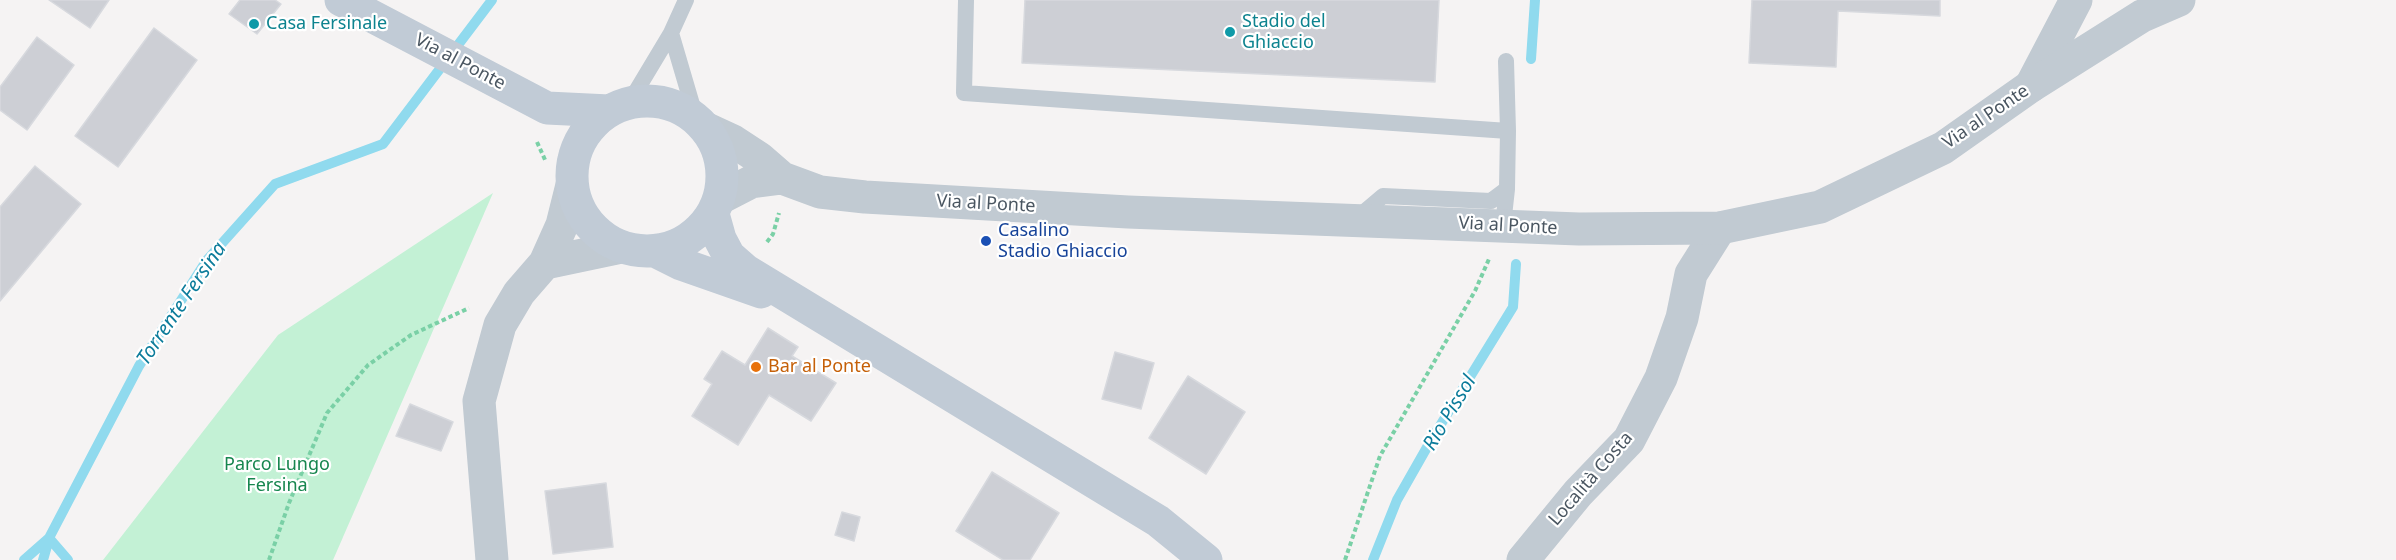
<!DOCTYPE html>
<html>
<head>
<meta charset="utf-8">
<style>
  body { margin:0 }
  canvas { display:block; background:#f5f3f3 }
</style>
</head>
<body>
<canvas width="2396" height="560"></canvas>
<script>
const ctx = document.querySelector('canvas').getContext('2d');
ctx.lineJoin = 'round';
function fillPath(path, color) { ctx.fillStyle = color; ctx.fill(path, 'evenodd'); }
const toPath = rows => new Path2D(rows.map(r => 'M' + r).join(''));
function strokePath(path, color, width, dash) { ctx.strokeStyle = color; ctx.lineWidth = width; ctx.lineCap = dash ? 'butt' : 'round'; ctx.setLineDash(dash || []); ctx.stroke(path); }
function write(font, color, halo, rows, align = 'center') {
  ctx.font = font + ' "Noto Sans",sans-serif'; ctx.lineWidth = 4.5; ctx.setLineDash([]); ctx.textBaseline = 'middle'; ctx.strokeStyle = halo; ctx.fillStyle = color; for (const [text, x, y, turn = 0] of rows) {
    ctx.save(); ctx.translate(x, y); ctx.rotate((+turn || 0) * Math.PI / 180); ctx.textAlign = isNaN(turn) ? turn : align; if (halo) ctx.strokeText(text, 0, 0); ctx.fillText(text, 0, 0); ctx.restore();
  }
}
const green = toPath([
  [493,193,333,560,103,560,278,335]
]);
const stream = toPath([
  [1531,59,1535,0],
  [49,538,68,560],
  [24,560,49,538,139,366,207,260,275,184,383,144,492,0],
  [43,560,49,539],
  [1373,560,1397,500,1430,442,1513,307,1516,264]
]);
const building = toPath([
  [49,0,109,0,90,28,49,0],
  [240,0,275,0,281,4,257,34,229,14,240,0],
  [1025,0,1439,0,1435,82,1022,63,1025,0],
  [1752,0,1940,0,1940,16,1838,11,1836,67,1749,63,1752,0],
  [154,28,197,60,118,167,75,136,154,28],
  [37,37,74,65,27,130,0,110,0,87,37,37],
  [35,166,81,204,0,301,0,207,35,166],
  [768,328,798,347,792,356,836,383,811,421,769,395,738,445,692,416,712,384,704,379,722,351,745,365,768,328],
  [1115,352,1154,363,1141,409,1102,399,1115,352],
  [1188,376,1245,412,1206,474,1149,438,1188,376],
  [410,404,453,422,441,451,396,436,410,404],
  [992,472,1059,513,1030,560,1003,560,956,531,992,472],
  [606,483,613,547,553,554,545,491,606,483],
  [842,512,860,517,854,541,835,535,842,512]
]);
const path = toPath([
  [537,142,546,162],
  [767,242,773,234,779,213],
  [269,560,289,503,327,413,368,365,411,335,469,308],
  [1345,560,1380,456,1475,291,1489,259]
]);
const service = toPath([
  [966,0,964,93,1508,131,1507,189,1503,225],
  [671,33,696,118],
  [1506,61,1508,131],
  [629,103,671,33,686,0],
  [1357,218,1383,196,1491,201,1507,189]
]);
const minor = toPath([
  [2031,86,2076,0],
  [545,263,621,247],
  [492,560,479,401,500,325,519,293,545,263,562,225,572,185],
  [1523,560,1578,493,1629,440,1661,378,1682,318,1691,274,1720,228]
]);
const tertiary = toPath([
  [707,129,733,141,759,158,782,178],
  [720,198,751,182,782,178,820,192,865,197,1128,212,1579,229,1720,228,1820,207,1943,148,2031,86,2142,16,2179,0]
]);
const secondary = toPath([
  [341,0,547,108,609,111],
  '572 176a75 75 0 1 1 150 0a75 75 0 1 1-150 0Z',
  [713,214,720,239,729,256,745,270,1158,521,1206,560],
  [655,251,681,264,761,292]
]);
const markers = [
  [254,24,6,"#0f9aa8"],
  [1230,32,6,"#0f9aa8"],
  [986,241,6,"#1a4fb4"],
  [756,367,6,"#e8710a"]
];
const cultureNames = [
  ["Stadio del",1242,22],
  ["Ghiaccio",1242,43],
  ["Casa Fersinale",266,24]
];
const streetNames = [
  ["Via al Ponte",460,62,28],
  ["Via al Ponte",1986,117,-34],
  ["Via al Ponte",986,204,3],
  ["Via al Ponte",1508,226,3],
  ["Località Costa",1591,479,-49]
];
const transitNames = [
  ["Casalino",998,231],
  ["Stadio Ghiaccio",998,252]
];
const foodNames = [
  ["Bar al Ponte",768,367]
];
const parkNames = [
  ["Parco Lungo",277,465],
  ["Fersina",277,486]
];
const waterNames = [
  ["Torrente Fersina",182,304,-56],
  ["Rio Pissol",1450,413,-59]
];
fillPath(green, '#c3f1d5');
strokePath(stream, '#90daee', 10);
fillPath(building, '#cdcfd5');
strokePath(building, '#d7d9de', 1.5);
strokePath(path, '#7ad0a6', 4, [4.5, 3]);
strokePath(service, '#c1cad2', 16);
strokePath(minor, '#c1cad2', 33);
strokePath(tertiary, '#c1cad2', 33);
strokePath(secondary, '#c1cbd6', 33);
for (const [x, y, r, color] of markers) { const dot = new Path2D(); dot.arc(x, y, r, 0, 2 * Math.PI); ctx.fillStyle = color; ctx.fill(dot); strokePath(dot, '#fff', 2); }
write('18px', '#0d838f', '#fff', cultureNames, 'left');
write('18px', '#4a5661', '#fff', streetNames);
write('18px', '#164399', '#fff', transitNames, 'left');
write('18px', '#c56008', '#fff', foodNames, 'left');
write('18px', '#17864f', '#fff', parkNames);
write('italic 20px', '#0c7c9b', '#fff', waterNames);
</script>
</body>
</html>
